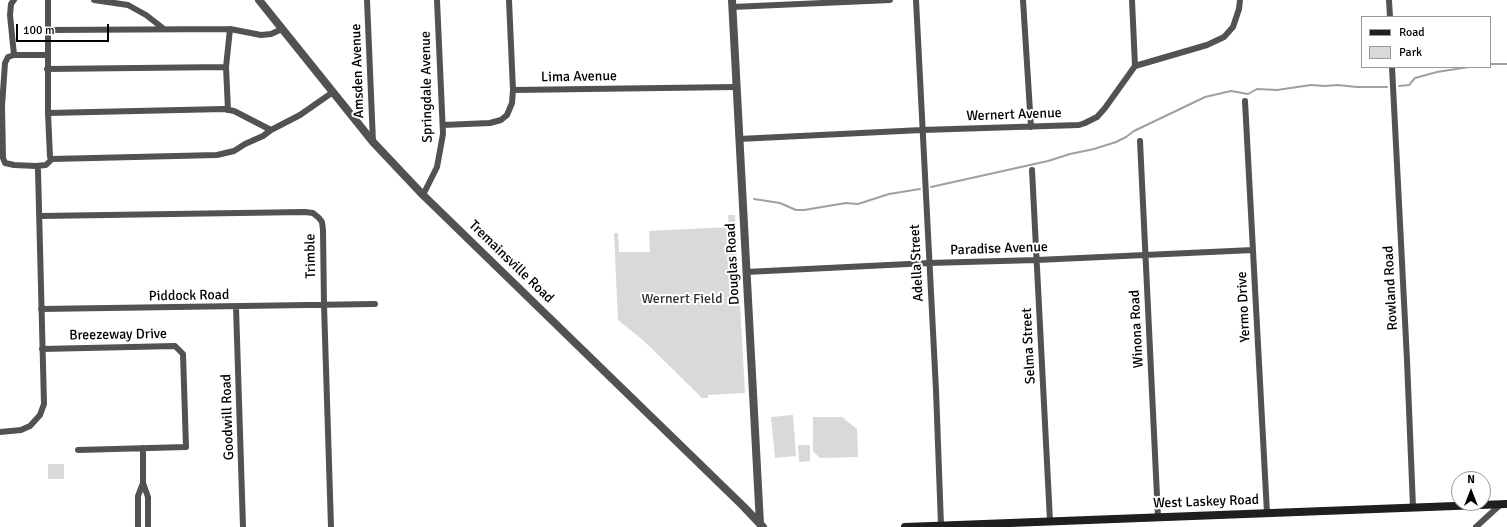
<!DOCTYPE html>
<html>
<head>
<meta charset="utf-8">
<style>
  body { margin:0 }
  #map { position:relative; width:1507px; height:527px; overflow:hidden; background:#fff; font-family:Signika,sans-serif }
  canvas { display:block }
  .legend { position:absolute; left:1361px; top:16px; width:130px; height:52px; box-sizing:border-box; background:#fff; border:1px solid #999; margin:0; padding:5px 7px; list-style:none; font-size:12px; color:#000 }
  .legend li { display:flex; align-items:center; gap:8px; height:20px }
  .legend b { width:20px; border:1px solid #999 }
  .north { position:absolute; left:1451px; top:471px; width:40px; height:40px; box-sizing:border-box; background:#fff; border:1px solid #999; border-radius:50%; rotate:0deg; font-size:11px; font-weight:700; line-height:16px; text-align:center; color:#000 }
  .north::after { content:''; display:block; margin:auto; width:14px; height:18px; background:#000; clip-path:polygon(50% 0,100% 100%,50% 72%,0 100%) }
  .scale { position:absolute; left:16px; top:24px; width:93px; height:18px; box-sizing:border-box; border:2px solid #000; border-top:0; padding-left:5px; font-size:12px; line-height:14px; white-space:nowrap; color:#000; -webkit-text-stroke:3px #fff; paint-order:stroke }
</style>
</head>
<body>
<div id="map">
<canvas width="1507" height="527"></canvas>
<ul class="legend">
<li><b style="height:5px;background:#1f1f1f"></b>Road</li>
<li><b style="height:11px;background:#d9d9d9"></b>Park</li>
</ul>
<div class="north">N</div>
<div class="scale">100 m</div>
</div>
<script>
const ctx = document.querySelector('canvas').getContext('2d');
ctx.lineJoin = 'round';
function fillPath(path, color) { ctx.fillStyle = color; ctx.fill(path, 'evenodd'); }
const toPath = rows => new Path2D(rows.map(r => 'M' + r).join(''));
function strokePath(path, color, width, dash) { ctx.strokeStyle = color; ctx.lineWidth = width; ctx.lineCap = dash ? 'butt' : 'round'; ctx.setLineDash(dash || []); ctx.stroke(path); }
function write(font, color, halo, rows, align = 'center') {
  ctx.font = font + ' Signika,sans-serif'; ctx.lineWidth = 4; ctx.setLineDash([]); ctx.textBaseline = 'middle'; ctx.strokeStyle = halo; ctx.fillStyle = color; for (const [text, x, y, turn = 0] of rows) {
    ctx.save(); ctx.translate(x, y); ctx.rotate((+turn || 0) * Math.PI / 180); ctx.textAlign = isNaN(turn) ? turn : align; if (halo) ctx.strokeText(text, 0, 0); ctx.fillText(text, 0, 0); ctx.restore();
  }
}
const green = toPath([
  [728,215,735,215,745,393,708,395,708,398,701,398,700,396,644,341,618,320,614,233,618,233,619,252,650,252,649,231,729,227],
  [793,415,796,456,775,458,771,417],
  [813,417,842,417,857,429,858,457,820,458,813,451],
  [798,445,810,445,810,461,799,462],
  [48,464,64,464,64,479,48,479]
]);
const stream = toPath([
  [1490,64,1507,64],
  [1399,86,1409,85,1415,78,1437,72,1469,67],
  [931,187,1048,161,1070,154,1094,149,1116,142,1126,137,1134,131,1205,97,1231,91,1248,94,1257,89,1277,90,1311,85,1325,86,1338,85,1357,87,1387,87],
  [754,199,780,203,796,210,804,210,846,203,858,204,889,194,920,189]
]);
const minor = toPath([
  [14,0,11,4,10,15,14,55],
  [48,0,48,30],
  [94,0,128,5,146,15,164,29],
  [367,0,373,142],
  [509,0,513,90],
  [916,0,936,390,941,525],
  [1023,0,1031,127],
  [1132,0,1135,66],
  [1389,0,1390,17],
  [732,7,890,0],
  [282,29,271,34,261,35,230,29,48,30,48,113,224,109,234,111,271,130,300,115,333,92],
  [48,55,14,55,8,57,5,63,2,106,3,158,5,163,14,165,36,166,46,165,52,159],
  [1392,67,1407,360,1413,507],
  [47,69,226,67],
  [1245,101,1267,513],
  [228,110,226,67,230,29],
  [48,113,50,157,52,159,217,155,234,151,245,144,263,136,271,130],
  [443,125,490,123,501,120,507,115,512,103,513,90,736,87],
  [739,139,922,130,1079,125,1085,123,1097,117,1105,108,1135,66,1207,45,1224,37,1233,27,1239,9,1240,0],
  [1140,141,1158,517],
  [1032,170,1050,521],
  [423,195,437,167,443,134,437,0],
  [40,216,305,212,313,213,319,218,322,222,323,230,324,305,331,527],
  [746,272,929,263,1037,260,1253,250],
  [236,307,243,527],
  [41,309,375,304],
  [42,349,175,346,183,354,186,447,78,450],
  [0,432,21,430,30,426,40,415,44,404,38,170],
  [143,448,143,483,148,497,148,527],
  [138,527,138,496,143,483],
  [1476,527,1501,504]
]);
const tertiary = toPath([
  [259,0,373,142,423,195,743,506,763,527],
  [732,0,760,524]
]);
const secondary = toPath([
  [905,527,1507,504]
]);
const streetNames = [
  ["Amsden Avenue",358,71,-92],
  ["Lima Avenue",579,77,-1],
  ["Springdale Avenue",427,87,-91],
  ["Wernert Avenue",1014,115,-2],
  ["Paradise Avenue",999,249,-2],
  ["Trimble",311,256,-91],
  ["Tremainsville Road",511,262,44],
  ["Adella Street",917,263,-93],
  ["Douglas Road",733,264,-93],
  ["Rowland Road",1391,288,-93],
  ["Piddock Road",189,296,-1],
  ["Yermo Drive",1244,307,-93],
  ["Winona Road",1137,329,-93],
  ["Breezeway Drive",118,335,-1],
  ["Selma Street",1029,346,-93],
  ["Goodwill Road",228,417,-92],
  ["West Laskey Road",1206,502,-2]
];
const parkNames = [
  ["Wernert Field",682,299]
];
fillPath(green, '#d9d9d9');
strokePath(stream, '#a0a0a0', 2);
strokePath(minor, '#525252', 6);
strokePath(tertiary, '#525252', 8);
strokePath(secondary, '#1f1f1f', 8);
write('14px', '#000', '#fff', streetNames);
write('14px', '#303030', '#fff', parkNames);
</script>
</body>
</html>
